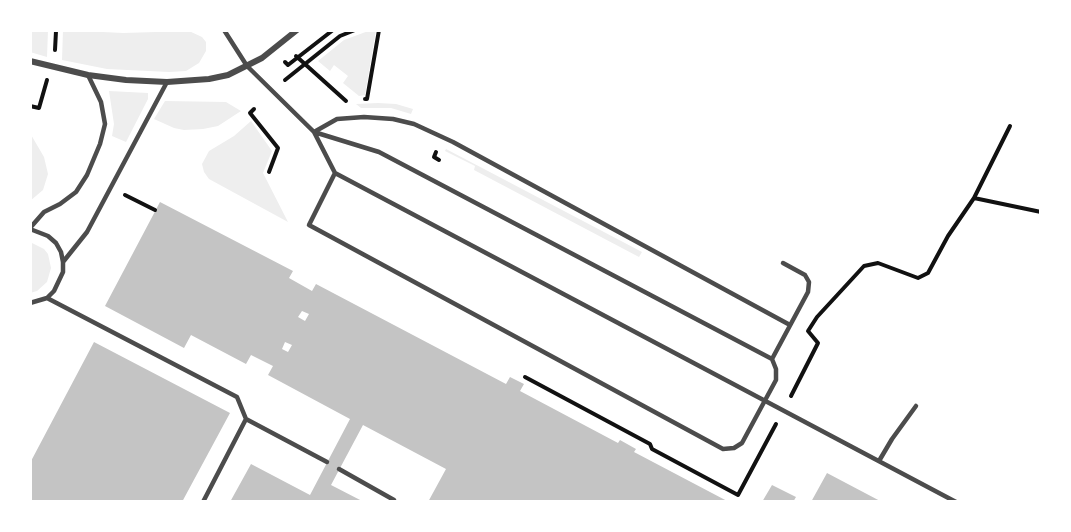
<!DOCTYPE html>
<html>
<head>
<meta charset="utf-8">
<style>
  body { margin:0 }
  #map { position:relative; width:1071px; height:532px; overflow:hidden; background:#fff; font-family:Quicksand,sans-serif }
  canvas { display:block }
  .frame { position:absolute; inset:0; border:32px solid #fff; pointer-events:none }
</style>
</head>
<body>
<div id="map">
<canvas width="1071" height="532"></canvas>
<div class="frame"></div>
</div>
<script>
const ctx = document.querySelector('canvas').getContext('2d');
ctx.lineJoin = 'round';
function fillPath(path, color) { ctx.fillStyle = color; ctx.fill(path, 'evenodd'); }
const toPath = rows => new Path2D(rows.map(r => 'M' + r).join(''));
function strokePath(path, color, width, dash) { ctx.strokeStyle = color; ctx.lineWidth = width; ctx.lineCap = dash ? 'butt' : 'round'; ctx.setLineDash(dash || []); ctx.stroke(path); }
const green = toPath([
  [30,30,48,30,47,57,30,52],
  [63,30,123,33,189,31,202,37,206,42,206,51,199,63,186,71,169,72,107,69,62,60],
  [371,30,376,30,365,95,359,96,343,83,348,76,334,65,330,71,318,61,344,40],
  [109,91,148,93,148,99,126,142,112,136,114,124],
  [165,101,226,102,241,111,218,126,203,129,184,130,174,128,154,119],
  [378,103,396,104,413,109,411,114,391,108,361,108,356,104],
  [251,121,272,151,263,173,288,222,209,179,204,172,202,164,209,151,234,136],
  [30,133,44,157,48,174,43,190,30,201],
  [446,149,642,252,639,257,474,170,475,166,445,151],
  [30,242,44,249,48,254,51,268,47,282,37,291,30,293]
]);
const building = toPath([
  [160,202,293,271,289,278,312,291,316,284,506,384,510,377,524,384,520,391,618,443,620,440,636,449,634,452,729,502,428,502,446,469,363,425,331,485,364,502,230,502,251,464,310,495,350,419,268,375,273,366,251,355,246,364,191,335,184,348,105,306],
  [302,311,309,314,305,321,298,317],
  [285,342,292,345,288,352,282,349],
  [94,342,230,413,182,502,30,502,30,463],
  [827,473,882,502,811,502],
  [772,485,796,497,793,502,762,502]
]);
const path = toPath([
  [55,50,56,31],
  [296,56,346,101],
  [285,62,288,65,333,30],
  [285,80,340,36,355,30],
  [365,99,367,99,379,30],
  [30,106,39,108,47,80],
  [254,109,250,113,278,148,269,172],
  [436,152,434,157,439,160],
  [125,195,155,210],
  [974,198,1010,126],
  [525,377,650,444,652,449,738,495,776,424],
  [791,396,818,343,808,331,817,317,864,266,878,263,918,278,928,273,948,236,974,198,1041,212]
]);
const service = toPath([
  [224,30,247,66,314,132,335,173,956,502],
  [314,132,379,152,772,359,776,369,776,380,742,443,734,448,723,449,309,225,335,173],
  [314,132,337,119,364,117,393,119,414,124,453,142,790,325],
  [30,228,44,212,60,204,76,192,87,175,100,144,105,124,101,102,88,75],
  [30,229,48,236,56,243,61,252,63,262,63,272,54,291,47,298,30,303],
  [63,262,87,232,167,82],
  [47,298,237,397,246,419,203,502],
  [772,359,808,292,809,282,805,275,783,263],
  [246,419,327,462],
  [879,461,892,439,916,406],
  [339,469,394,500,393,502]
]);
const minor = toPath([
  [30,61,88,75,126,80,167,82,209,79,228,75,262,58,297,30]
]);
fillPath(green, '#eee');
fillPath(building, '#c4c4c4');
strokePath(path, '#111', 4);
strokePath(service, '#4c4c4c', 4.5);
strokePath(minor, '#4c4c4c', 6);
</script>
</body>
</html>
